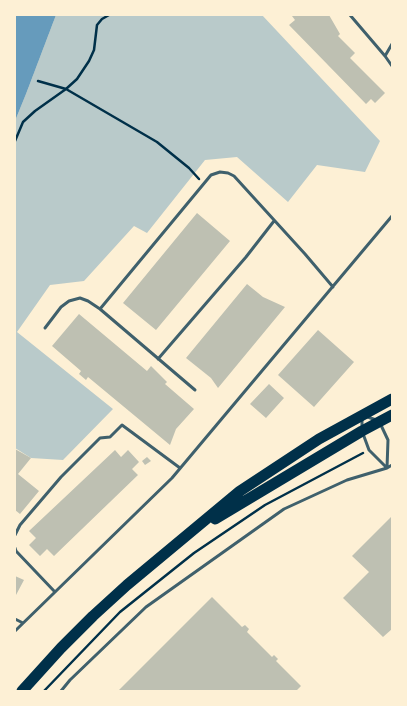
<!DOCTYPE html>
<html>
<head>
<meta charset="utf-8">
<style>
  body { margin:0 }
  #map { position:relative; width:407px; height:706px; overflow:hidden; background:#fdf0d5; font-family:Roboto,sans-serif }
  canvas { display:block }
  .frame { position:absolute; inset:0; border:16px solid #fdf0d5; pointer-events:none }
</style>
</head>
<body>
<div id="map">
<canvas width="407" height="706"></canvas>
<div class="frame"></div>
</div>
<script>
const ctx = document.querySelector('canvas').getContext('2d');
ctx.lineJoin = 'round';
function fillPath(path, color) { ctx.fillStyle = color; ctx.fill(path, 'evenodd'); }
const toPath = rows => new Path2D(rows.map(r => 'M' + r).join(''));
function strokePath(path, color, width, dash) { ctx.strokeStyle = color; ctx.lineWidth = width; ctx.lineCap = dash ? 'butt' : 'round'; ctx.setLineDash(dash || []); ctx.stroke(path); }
const green = toPath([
  [56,15,262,15,380,141,365,172,317,165,288,202,237,157,205,160,147,233,134,226,84,281,50,285,17,332,113,409,63,460,31,458,15,448,15,121,26,94]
]);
const water = toPath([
  [15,15,56,15,26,94,15,121]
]);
const building = toPath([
  [293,15,329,15,340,34,338,36,355,53,350,58,385,93,375,103,371,99,366,104,289,25,295,20,292,16],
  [197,213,230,241,156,330,123,303],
  [247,284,263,297,285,307,218,388,211,378,186,358],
  [79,314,147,371,151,366,167,382,165,384,194,409,176,429,170,445,88,377,86,380,79,374,81,371,52,346],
  [318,330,354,362,314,407,278,375],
  [269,384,284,398,266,418,250,404],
  [15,449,31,458,18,474,39,491,20,514,15,510],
  [115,450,121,457,128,450,139,462,132,469,138,475,54,556,47,549,40,556,29,545,36,538,29,531],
  [147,457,151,461,145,465,142,461],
  [392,516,392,629,383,637,343,598,369,572,352,556],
  [15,576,24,580,16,595,15,594],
  [212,597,242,627,245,625,249,629,247,632,272,657,274,655,278,659,276,661,301,686,296,691,118,691]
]);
const path = toPath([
  [38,81,66,89,157,142,189,168,199,179],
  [15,141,23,122,35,111,66,89,77,79,89,61,94,50,97,25,102,19,109,15],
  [44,691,120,612,194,553,265,505,363,453]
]);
const service = toPath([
  [350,15,385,56],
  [392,44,385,56,392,66],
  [45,328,61,307,69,301,80,298,88,301,100,309],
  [158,359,246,257,274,221],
  [195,390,100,309,211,175,220,172,228,173,234,176,305,254,333,287],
  [362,415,379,421,388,440,387,468,369,450,362,431,362,415],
  [15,535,20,525,61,477,100,438,110,437,122,425,180,468],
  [15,548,16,551,55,592],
  [15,619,23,623],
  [15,631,172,478,392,216],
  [61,691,70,680,146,607,284,509,347,480,387,468,392,465]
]);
const trunk = toPath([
  [215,519,362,431,392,415],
  [22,691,61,648,93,616,127,585,240,491,319,439,392,399]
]);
fillPath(green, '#b9caca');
fillPath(water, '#669bbc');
fillPath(building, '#bec0b2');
strokePath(path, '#003049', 2.5);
strokePath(service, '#3f606c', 3);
strokePath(trunk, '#003049', 11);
</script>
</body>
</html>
